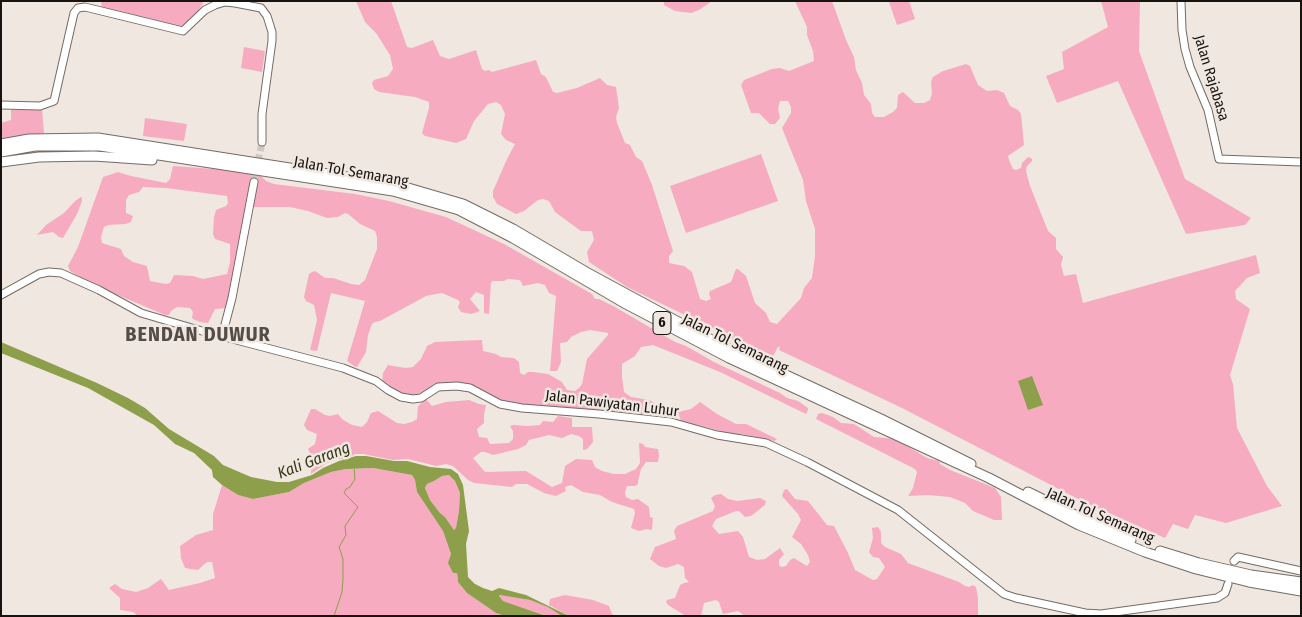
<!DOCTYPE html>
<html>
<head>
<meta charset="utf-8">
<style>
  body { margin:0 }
  #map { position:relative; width:1302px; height:617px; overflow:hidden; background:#f0e7e0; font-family:"Fira Sans Condensed",sans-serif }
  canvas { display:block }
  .frame { position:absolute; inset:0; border:2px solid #161311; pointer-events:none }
</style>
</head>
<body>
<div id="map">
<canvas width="1302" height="617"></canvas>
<div class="frame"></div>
</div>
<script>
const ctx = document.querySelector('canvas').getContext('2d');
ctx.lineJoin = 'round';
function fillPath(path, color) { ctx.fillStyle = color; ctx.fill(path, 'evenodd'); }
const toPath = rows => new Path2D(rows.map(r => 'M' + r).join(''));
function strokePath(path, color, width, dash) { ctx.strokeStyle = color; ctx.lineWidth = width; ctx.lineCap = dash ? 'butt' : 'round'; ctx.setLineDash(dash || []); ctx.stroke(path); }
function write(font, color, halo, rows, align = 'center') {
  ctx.font = font + ' "Fira Sans Condensed",sans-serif'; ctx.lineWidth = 5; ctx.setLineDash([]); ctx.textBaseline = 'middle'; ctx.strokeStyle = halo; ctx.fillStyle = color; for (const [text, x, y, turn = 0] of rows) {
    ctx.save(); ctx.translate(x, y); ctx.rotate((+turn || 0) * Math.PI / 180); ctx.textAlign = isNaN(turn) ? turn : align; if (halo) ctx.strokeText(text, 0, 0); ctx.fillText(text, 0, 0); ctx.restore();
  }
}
const green = toPath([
  [101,1,204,1,194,19,186,25,181,26,171,26,102,8],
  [356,1,391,1,407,47,412,48,433,40,440,56,449,59,476,50,482,69,485,71,489,70,492,72,536,60,541,74,546,77,553,92,557,93,577,88,600,78,607,85,616,87,619,108,616,117,617,123,625,143,630,145,636,157,642,161,652,185,673,251,669,256,669,263,684,266,692,272,700,299,706,301,711,299,709,294,710,291,731,282,736,269,738,269,746,276,755,303,766,313,770,322,777,324,801,298,804,288,812,278,815,256,815,229,806,201,803,180,782,128,791,113,791,107,788,101,780,101,778,109,780,118,775,124,770,124,759,113,751,113,741,85,744,80,772,69,780,68,789,71,814,61,813,51,807,35,807,27,795,1,832,1,846,40,854,57,856,70,862,83,864,95,871,104,872,113,875,117,884,117,893,112,897,108,898,95,903,92,915,103,924,103,930,100,932,93,931,82,933,77,943,71,966,64,970,66,978,85,987,91,997,90,1004,93,1010,106,1018,110,1021,114,1024,145,1008,156,1009,160,1013,169,1016,170,1021,168,1022,163,1027,158,1029,157,1032,159,1032,161,1027,166,1026,171,1030,186,1048,231,1056,238,1056,249,1063,257,1061,265,1064,276,1076,274,1083,303,1256,255,1260,273,1247,278,1235,291,1236,299,1250,309,1230,375,1233,384,1237,428,1267,486,1282,506,1226,523,1195,515,1188,529,1173,524,1165,538,1082,501,900,407,779,350,780,347,778,347,773,356,763,355,714,329,627,287,589,262,587,252,594,240,592,231,581,231,574,226,555,212,549,201,543,199,538,200,524,211,516,214,497,204,493,197,493,191,507,159,515,144,506,140,501,134,505,114,501,105,496,102,488,104,474,121,466,139,456,143,425,136,422,133,429,108,429,102,415,97,379,92,374,89,372,83,374,80,388,76,393,69,390,55,376,33,365,22],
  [664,1,712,1,699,10,691,13,675,11,664,5],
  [892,1,909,1,915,19,897,25,889,2],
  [1101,1,1140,1,1139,51,1185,179,1251,218,1245,225,1186,234,1118,81,1057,103,1046,76,1064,69,1062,52,1108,27],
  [244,47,265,51,262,72,241,68],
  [42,109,44,133,1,142,1,123,11,120,11,110],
  [145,118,187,124,184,141,143,136],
  [761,154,778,201,686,233,670,186],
  [173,166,228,170,261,176,266,181,274,184,355,194,389,201,446,217,504,244,592,294,595,299,599,299,615,307,675,342,686,346,714,362,780,393,787,398,798,401,808,408,808,410,806,414,720,372,653,345,641,347,635,356,622,364,622,377,624,392,631,397,649,400,655,403,673,416,672,421,513,406,463,384,449,383,439,384,424,392,414,395,403,395,382,383,383,373,388,365,405,368,413,367,421,359,427,346,435,342,456,341,482,340,483,351,496,354,501,357,514,358,519,362,520,373,524,375,528,372,533,372,548,374,562,382,567,390,575,391,580,387,582,384,587,359,608,335,608,333,590,330,581,332,571,337,567,342,560,343,561,362,557,371,550,371,556,296,549,293,545,285,538,283,523,286,520,280,508,279,504,281,492,281,491,283,489,314,484,313,484,295,476,292,470,299,480,311,471,314,461,312,458,307,460,302,458,300,442,293,436,294,426,296,380,321,375,322,372,324,368,335,366,352,357,367,354,366,347,361,365,301,331,293,317,351,310,350,317,320,314,305,306,301,304,297,309,274,312,272,315,271,325,278,333,278,351,284,359,285,365,280,377,249,377,237,375,231,360,224,348,214,345,213,338,217,327,218,308,211,290,207,249,207,228,308,215,309,208,323,200,322,193,319,192,318,193,312,190,308,177,307,171,311,169,315,165,315,92,284,70,271,68,266,78,247,103,177,118,172,131,176,166,183,170,179],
  [143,187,166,188,227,196,228,203,226,206,216,210,214,217,213,234,215,239,230,244,230,262,227,274,203,279,193,276,174,275,170,283,166,284,150,281,147,266,133,262,124,256,121,249,102,243,101,237,104,227,108,225,125,224,131,222,133,216,126,213,126,200,129,195,139,192],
  [81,197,82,198,82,201,77,214,63,238,59,237,53,232,37,235,46,225,64,213,75,201],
  [426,399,432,406,446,402,469,400,479,404,486,405,484,415,484,423,477,429,479,437,487,438,490,444,509,443,513,439,513,431,510,426,513,425,528,426,540,425,543,421,553,422,558,416,572,418,572,427,592,427,593,442,587,449,583,450,583,439,579,436,571,434,562,438,549,435,529,440,526,445,518,449,493,455,485,452,481,452,473,458,485,472,526,471,552,487,562,483,565,466,576,459,592,460,595,467,602,471,614,474,625,474,636,469,640,463,639,443,643,444,645,447,658,449,659,456,658,462,646,462,641,469,638,481,638,484,635,486,627,486,625,493,626,497,632,500,638,499,649,507,650,517,653,518,652,530,646,529,639,531,631,528,635,513,634,509,612,502,600,495,583,492,571,485,565,487,566,491,556,496,544,493,527,484,516,484,512,487,474,483,468,480,453,466,446,464,436,466,408,459,393,460,363,454,355,454,347,459,337,459,327,463,311,474,312,457,308,449,315,444,317,434,307,430,304,425,311,409,315,409,325,415,330,416,338,414,342,419,352,425,362,427,367,422,371,413,378,411,397,423,404,424,412,422,417,419,418,406],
  [700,402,717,414,736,424,746,424,777,439,776,440,774,441,742,434,732,434,699,425,685,424,681,421,678,412,691,409],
  [822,413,833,417,841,423,854,424,874,437,896,439,927,458,939,461,940,464,950,470,995,488,1001,497,1002,520,994,520,973,511,965,503,950,497,928,495,908,496,913,488,917,472,915,469,816,419,818,414],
  [373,468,412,475,415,480,417,492,443,531,451,554,450,566,453,573,457,573,457,578,462,587,467,593,496,613,505,616,138,616,133,612,120,610,120,598,109,588,115,584,122,589,136,592,148,588,161,579,169,590,200,583,215,578,212,562,207,562,198,570,185,568,181,558,180,546,196,535,213,530,213,514,222,485,238,495,253,499,289,492,304,483,331,472,346,469],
  [449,475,455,481,460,493,459,511,456,529,454,530,445,517,440,513,430,500,425,488,427,484,434,481,442,476],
  [787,489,795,499,808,501,827,525,834,526,848,553,855,570,873,580,877,579,885,567,879,558,873,557,869,552,873,538,872,528,878,527,881,532,881,543,885,547,901,554,908,563,959,582,965,586,969,587,973,585,976,587,978,598,978,616,745,616,738,611,723,614,719,602,716,600,704,603,701,616,686,616,668,605,666,602,667,600,675,598,680,585,684,583,689,582,685,578,684,567,678,564,666,568,659,566,650,559,655,547,676,539,674,531,677,526,713,511,715,506,711,498,715,495,721,494,728,499,737,501,760,498,766,501,765,505,751,516,745,517,739,511,736,511,716,519,712,526,719,534,738,531,743,537,749,557,757,560,765,559,780,548,784,554,779,560,779,565,781,567,786,566,790,560,794,558,807,566,810,562,808,555,801,544,792,537,801,520,798,514,782,496,784,490],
  [502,595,530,600,549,607,562,616,546,616,503,601,498,596],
  [565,595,593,600,609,606,612,614,616,616,569,616,549,605,550,599]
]);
const water = toPath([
  [1,342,97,383,128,398,145,408,169,429,214,456,223,465,251,477,277,482,289,482,312,475,323,468,339,461,356,456,366,456,394,461,407,461,430,467,451,469,458,474,463,485,469,531,466,544,468,577,475,584,483,588,492,591,499,588,526,595,569,616,562,616,548,607,530,600,500,595,499,596,503,601,546,616,505,616,496,613,467,593,458,582,457,573,453,573,448,563,451,554,443,531,417,492,415,480,412,475,373,468,346,469,331,472,304,483,289,492,253,499,238,495,222,485,213,477,212,470,194,453,175,444,154,425,88,388,1,353],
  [449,475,455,481,460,493,459,511,456,528,454,530,445,517,440,513,430,500,425,488,427,484,434,481,442,476],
  [1032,376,1043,405,1028,410,1018,381]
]);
const stream = toPath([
  [1,3,2,1],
  [334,616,342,592,343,579,343,559,339,547,346,535,345,526,358,507,344,493,346,489,350,487,355,479,354,468]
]);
const secondaryTunnel = toPath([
  [254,182,262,142]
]);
const secondary = toPath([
  [1181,1,1182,30,1185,49,1190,67,1208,110,1219,159,1301,162],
  [1,105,40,106,54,101,74,13,78,8,85,7,183,31,205,10,215,5,225,2,235,3,261,8,267,16,272,32,272,41,262,114,262,142],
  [1,295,39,274,49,272,61,273,99,290,141,313,202,331,343,368,376,381,388,390,401,397,413,399,421,398,438,387,457,386,470,388,500,404,522,408,599,414,671,422,717,435,766,443,807,462,898,510,1004,594,1016,598,1085,613,1101,614,1217,598,1225,593,1228,584],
  [222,336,232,298,254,182],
  [1234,561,1238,557,1301,571]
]);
const highway = toPath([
  [1,144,29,139,98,138,398,185,463,204,513,229,586,272,719,344,881,419,971,464],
  [1,152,35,146,100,146,393,191,459,210,513,238,626,304,729,358,989,478,1079,525,1145,552,1196,569,1249,582,1301,591],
  [1,162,39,157,94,156,152,160],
  [1028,492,1079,517,1131,540],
  [1160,551,1199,563,1251,575,1301,582]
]);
const shields = [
  [662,323,18]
];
const shieldNames = [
  ["6",662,323]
];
const streetNames = [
  ["Jalan Rajabasa",1211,78,73],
  ["Jalan Tol Semarang",351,172,10],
  ["Jalan Tol Semarang",735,344,26],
  ["Jalan Pawiyatan Luhur",612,404,7],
  ["Jalan Tol Semarang",1100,516,24]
];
const waterNames = [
  ["Kali Garang",314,461,-21]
];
const districtNames = [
  ["BENDAN DUWUR",198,335]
];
fillPath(green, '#f6abc1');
fillPath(water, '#8d9f4a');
strokePath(stream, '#8d9f4a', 1);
strokePath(secondaryTunnel, '#cfc7c1', 7, [7, 3.5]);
strokePath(secondary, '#736b65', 9);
strokePath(highway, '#736b65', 11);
strokePath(secondary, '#fff', 7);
strokePath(highway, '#fff', 9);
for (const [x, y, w] of shields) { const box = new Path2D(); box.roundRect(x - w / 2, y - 11.5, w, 23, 4); ctx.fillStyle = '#f0e7e0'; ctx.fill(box); strokePath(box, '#161311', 1); }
write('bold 14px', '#161311', null, shieldNames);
write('15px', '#161311', '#f0e7e0', streetNames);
write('italic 16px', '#333a16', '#f0e7e0', waterNames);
ctx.letterSpacing = '1px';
write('bold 20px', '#534c47', '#f0e7e0', districtNames);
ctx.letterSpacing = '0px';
</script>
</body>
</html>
